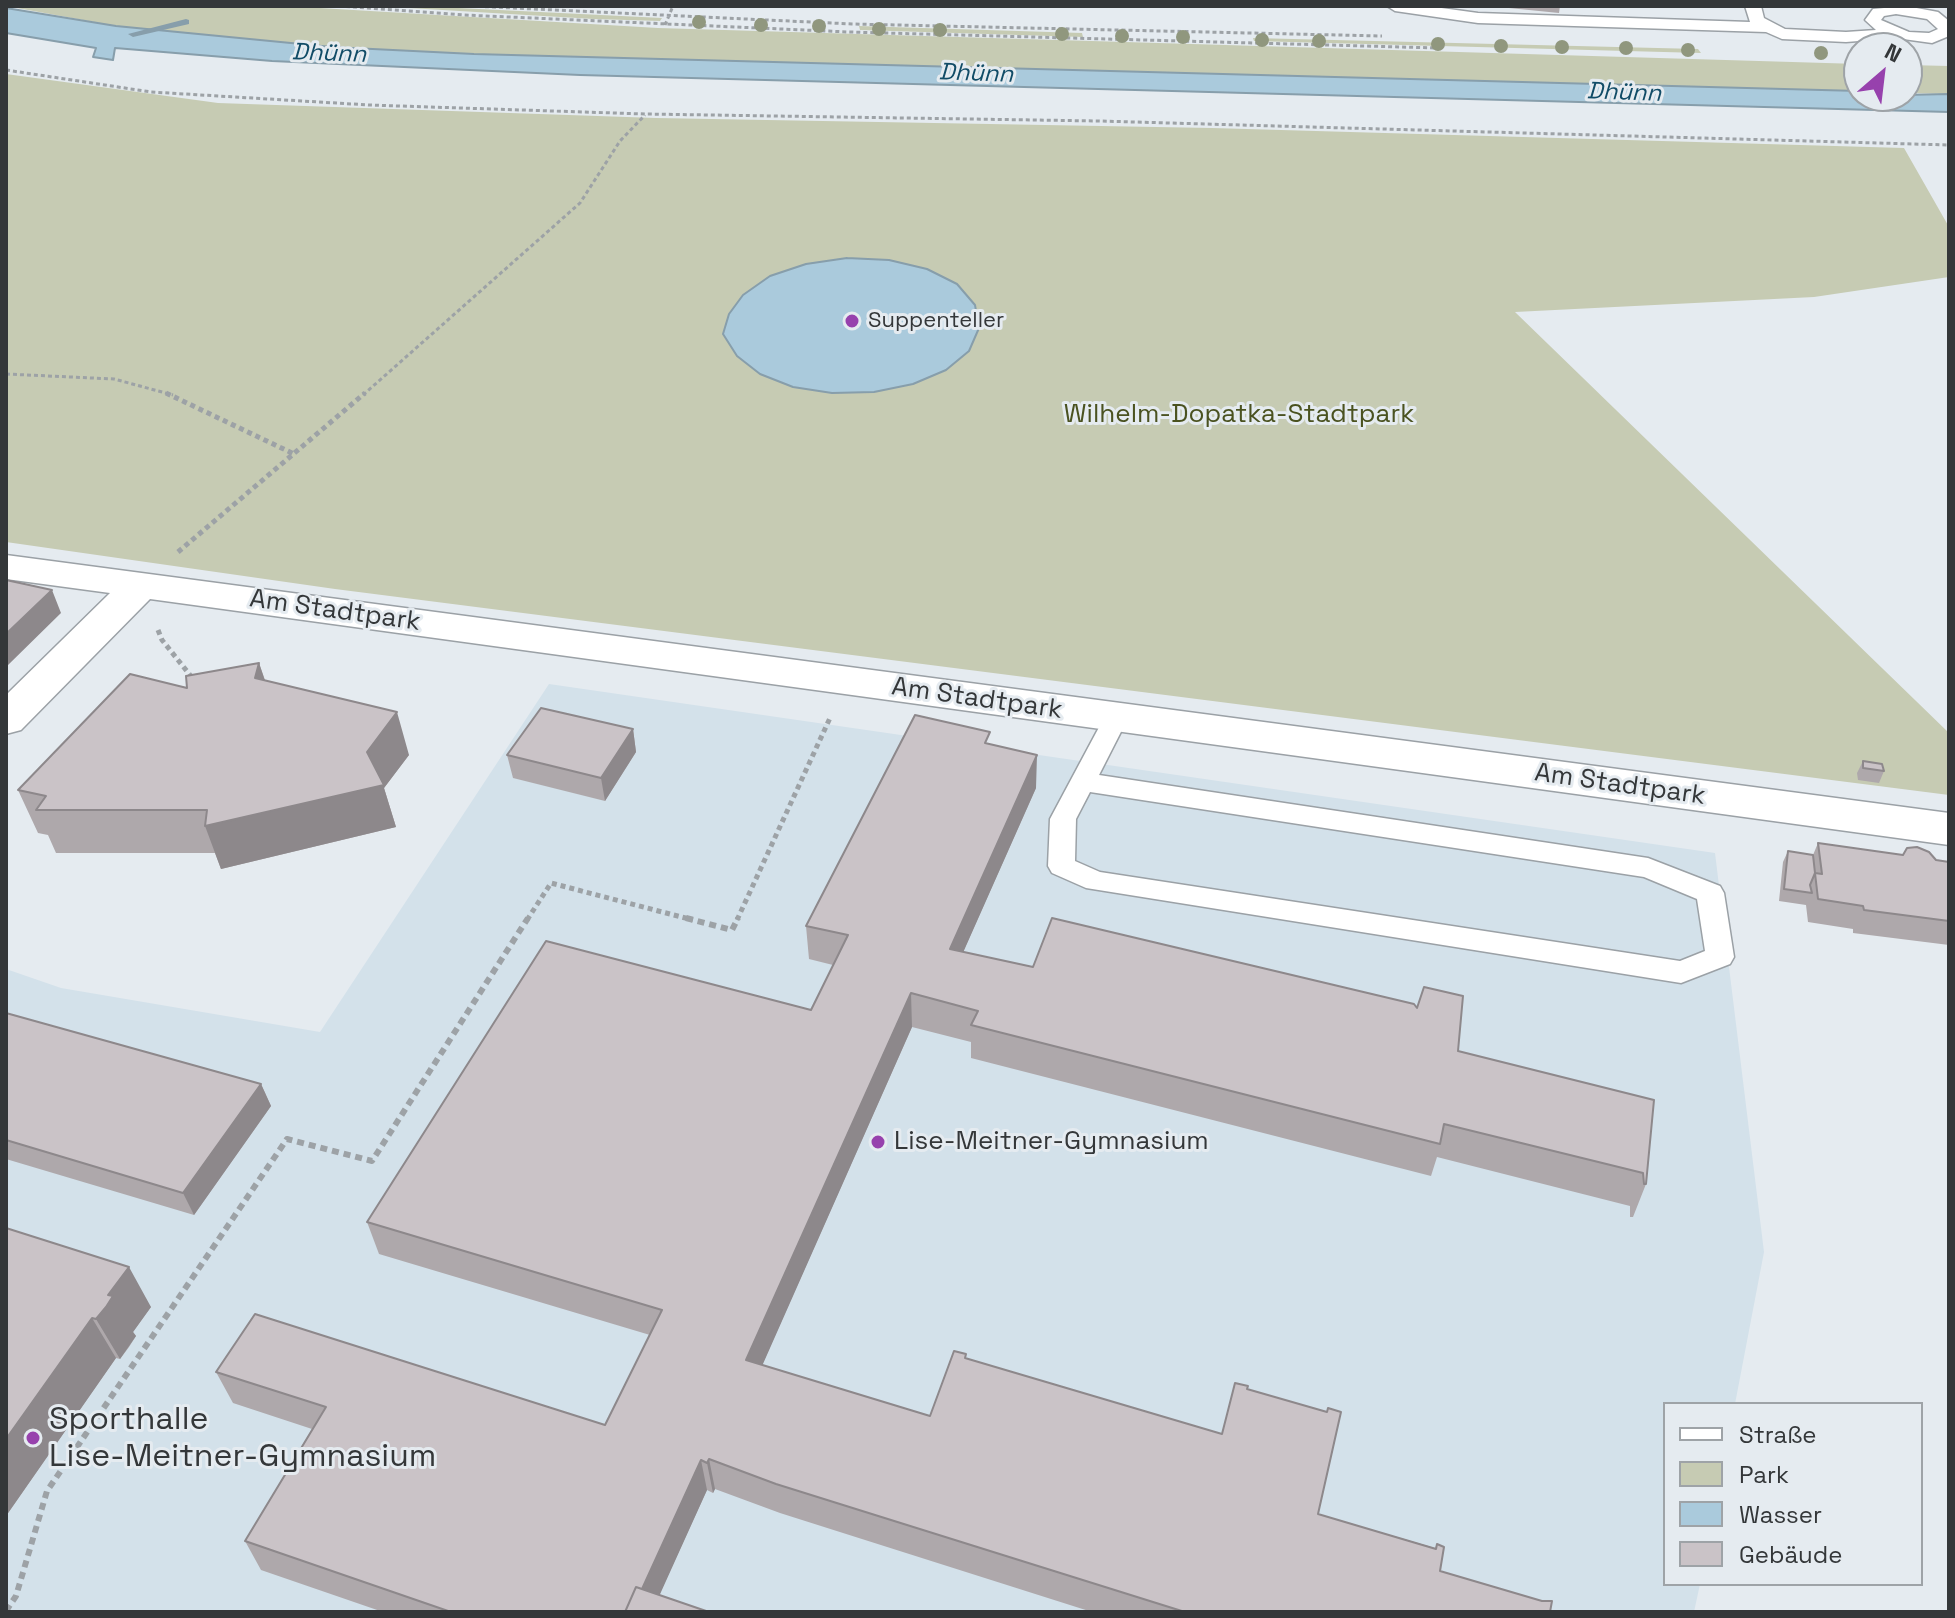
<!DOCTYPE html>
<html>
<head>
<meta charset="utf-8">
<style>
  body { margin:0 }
  #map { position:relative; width:1955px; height:1618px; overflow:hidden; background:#e5ebf0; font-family:"Space Grotesk",sans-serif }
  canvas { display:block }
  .frame { position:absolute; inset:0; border:8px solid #343739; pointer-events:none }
  .legend { position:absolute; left:1663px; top:1402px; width:260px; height:184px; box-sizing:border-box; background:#e5ebf0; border:2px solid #9ea3a7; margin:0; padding:10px 14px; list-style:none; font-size:24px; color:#343739 }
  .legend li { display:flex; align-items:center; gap:16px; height:40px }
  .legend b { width:40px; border:2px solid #9ea3a7 }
  .north { position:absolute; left:1843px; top:32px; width:80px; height:80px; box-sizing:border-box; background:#e5ebf0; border:2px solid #9ea3a7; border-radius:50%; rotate:28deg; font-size:22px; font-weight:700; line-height:32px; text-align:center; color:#343739 }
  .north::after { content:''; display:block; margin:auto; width:28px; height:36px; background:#9741ad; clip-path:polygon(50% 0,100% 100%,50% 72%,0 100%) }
</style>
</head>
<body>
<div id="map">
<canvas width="1955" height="1618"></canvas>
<div class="frame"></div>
<ul class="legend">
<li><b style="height:10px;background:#fff"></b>Straße</li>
<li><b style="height:22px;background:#c6cbb3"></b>Park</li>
<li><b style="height:22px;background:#aacadc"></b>Wasser</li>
<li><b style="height:22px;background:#cac3c7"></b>Gebäude</li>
</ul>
<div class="north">N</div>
</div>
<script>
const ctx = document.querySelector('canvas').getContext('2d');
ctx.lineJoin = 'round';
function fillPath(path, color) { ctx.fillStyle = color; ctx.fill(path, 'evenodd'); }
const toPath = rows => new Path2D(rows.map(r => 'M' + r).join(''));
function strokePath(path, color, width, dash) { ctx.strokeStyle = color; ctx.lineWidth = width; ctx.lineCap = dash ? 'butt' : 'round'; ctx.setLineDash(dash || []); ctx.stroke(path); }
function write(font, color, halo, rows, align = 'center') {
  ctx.font = font + ' "Space Grotesk",sans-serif'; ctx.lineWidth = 6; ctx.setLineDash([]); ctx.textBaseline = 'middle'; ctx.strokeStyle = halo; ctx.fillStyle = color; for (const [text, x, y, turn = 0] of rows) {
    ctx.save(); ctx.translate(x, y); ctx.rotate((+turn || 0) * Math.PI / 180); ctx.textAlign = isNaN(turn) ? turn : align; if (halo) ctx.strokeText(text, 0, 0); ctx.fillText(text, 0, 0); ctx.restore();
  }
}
const built = toPath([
  [549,684,1715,853,1764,1252,1735,1404,1665,1404,1665,1584,1700,1584,1694,1612,6,1612,6,969,61,988,320,1032]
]);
const green = toPath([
  [6,6,286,6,658,28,1859,64,1859,91,474,54,332,47,184,34,116,26],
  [375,6,418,6,662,18,660,21,594,19],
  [859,26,1082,33,1083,37,860,30],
  [1253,38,1698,49,1701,53,1254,41],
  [1907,65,1949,66,1949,94,1907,93],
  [6,74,218,103,656,118,1212,128,1904,148,1949,227,1949,277,1814,297,1515,312,1949,733,1949,795,335,589,6,542]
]);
const water = toPath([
  [6,8,116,26,332,47,474,54,1859,91,1859,96,1949,94,1949,112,580,75,272,61,115,48,113,60,93,57,96,48,6,33,6,8],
  [847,258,889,260,927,269,957,284,975,305,979,328,969,351,946,370,913,384,874,392,832,393,793,387,760,374,737,356,723,334,729,314,743,295,770,276,806,264,847,258]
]);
const stream = toPath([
  [186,19,189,20,189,24,133,37,128,34,186,19]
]);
const pathFar2 = toPath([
  [339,6,464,15,849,32,1438,48],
  [471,6,852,24,1382,36],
  [665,25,673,6],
  [6,70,151,92,369,105,645,114,1099,121,1949,145],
  [6,374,114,379,173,395],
  [363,395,580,203,620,141,645,115]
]);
const pathFar1 = toPath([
  [166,393,294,454],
  [178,552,365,393],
  [158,630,162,640,194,680],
  [527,920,551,883,693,920],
  [737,920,830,718]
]);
const path = toPath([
  [686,918,732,930,738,918],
  [6,1611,16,1596,47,1491,287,1139,372,1161,528,918]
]);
const service = toPath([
  [1387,6,1427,6,1478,13,1750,22,1745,6,1761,6,1764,18,1785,29,1846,32,1876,30,1865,20,1873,9,1906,6,1938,12,1949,21,1949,36,1932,43,1896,38,1846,42,1782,39,1766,32,1478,23,1395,11,1387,6],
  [1896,14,1927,19,1938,29,1929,33,1909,32,1881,20,1884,16,1896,14],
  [1116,710,1125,712,1128,718,1099,775,1648,858,1720,886,1724,893,1734,957,1730,964,1681,983,1086,888,1052,873,1048,866,1050,819,1104,718,1107,712,1116,710],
  [1090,792,1644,877,1697,899,1705,951,1680,961,1100,872,1075,861,1076,819,1090,792]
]);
const minor = toPath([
  [6,555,1949,813,1949,845,150,599,21,730,6,734,6,695,110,593,6,579,6,555]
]);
const trees = [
  [699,22],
  [761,25],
  [819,26],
  [879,29],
  [940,30],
  [1062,34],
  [1122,36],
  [1183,37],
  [1262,40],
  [1319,41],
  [1438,44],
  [1501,46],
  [1562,47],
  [1626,48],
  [1688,50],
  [1821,53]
];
const wall = toPath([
  [1489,6,1560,6,1559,13],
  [259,663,265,680,409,755,384,788,396,827,221,869,215,853,56,853,48,835,38,833,18,790,187,688],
  [633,729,636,752,605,801,513,778,507,755],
  [990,744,1036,788,963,952,1033,967,1458,1051,1654,1100,1646,1184,1633,1217,1630,1217,1630,1206,1437,1157,1431,1176,971,1058,971,1042,912,1027,762,1365,930,1416,966,1358,1222,1434,1247,1389,1318,1514,1435,1548,1437,1544,1440,1571,1550,1612,1092,1612,780,1513,715,1489,713,1493,707,1490,659,1595,709,1612,383,1612,261,1570,245,1541,312,1429,233,1403,216,1372,605,1425,650,1335,379,1254,367,1222,811,1010,833,965,809,959,806,926],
  [1863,761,1884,771,1879,783,1858,780,1857,773],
  [1818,843,1949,862,1949,945,1853,933,1853,929,1808,922,1806,905,1779,901,1783,862,1788,851,1813,855],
  [6,1013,261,1084,271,1106,194,1215,6,1159],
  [6,1228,151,1307,133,1332,136,1336,129,1347,120,1359,116,1358,6,1516]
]);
const shadedWall = toPath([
  [52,590,61,613,6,667,6,634],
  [259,663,273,705,255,678],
  [397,712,409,755,384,788,396,827,221,869,205,826],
  [633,729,636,752,605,801,601,778],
  [1037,755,1036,788,950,982,950,949],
  [911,993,912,1027,751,1391,746,1360],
  [261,1084,271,1106,194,1215,183,1193],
  [129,1267,151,1307,133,1332,136,1336,120,1359,96,1319,108,1295],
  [92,1318,116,1358,6,1516,6,1439],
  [709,1459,715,1489,713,1493,707,1463],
  [701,1460,707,1490,652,1612,631,1612]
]);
const building = toPath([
  [6,580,52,590,6,634,6,580],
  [259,663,255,678,397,712,367,752,384,785,205,826,207,810,36,810,46,796,18,790,130,674,187,688,186,676,259,663],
  [541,708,633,729,601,778,507,755,541,708],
  [915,715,990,732,985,743,1037,755,950,949,1033,967,1052,918,1414,1004,1417,1008,1424,987,1463,996,1458,1051,1654,1100,1646,1184,1644,1184,1643,1173,1444,1124,1440,1144,971,1025,978,1011,911,993,746,1360,930,1416,954,1351,966,1354,965,1358,1222,1434,1235,1383,1248,1386,1247,1389,1327,1412,1328,1408,1341,1412,1318,1514,1436,1549,1437,1544,1444,1547,1440,1571,1542,1601,1552,1601,1550,1612,1185,1612,776,1484,709,1459,707,1463,701,1460,642,1589,636,1587,625,1612,451,1612,245,1541,326,1407,216,1372,255,1314,605,1425,662,1310,367,1222,546,941,811,1010,848,935,806,926,915,715],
  [1863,761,1882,764,1884,771,1863,768,1863,761],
  [1818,843,1903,855,1907,848,1917,847,1929,852,1936,860,1949,862,1949,921,1864,910,1863,906,1818,899,1815,873,1822,874,1818,843],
  [1788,851,1813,855,1815,873,1810,885,1812,893,1784,889,1788,851],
  [6,1013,261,1084,183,1193,6,1140,6,1013],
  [6,1228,129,1267,108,1295,113,1296,106,1307,96,1319,92,1318,6,1439,6,1228],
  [636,1587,709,1612,625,1612,636,1587]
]);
const markers = [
  [852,321,8,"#9741ad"],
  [878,1142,8,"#9741ad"],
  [33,1438,8,"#9741ad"]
];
const farPoinames = [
  ["Suppenteller",868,321]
];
const farWaternames = [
  ["Dhünn",329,54,2],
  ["Dhünn",976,74,2],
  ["Dhünn",1624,93,2]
];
const parkNames = [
  ["Wilhelm-Dopatka-Stadtpark",1239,415]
];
const streetNames = [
  ["Am Stadtpark",335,611,8],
  ["Am Stadtpark",977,699,8],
  ["Am Stadtpark",1620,785,8]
];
const poiNames = [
  ["Lise-Meitner-Gymnasium",894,1142]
];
const nearPoinames = [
  ["Sporthalle",49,1420],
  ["Lise-Meitner-Gymnasium",49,1457]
];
fillPath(built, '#d3e1ea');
fillPath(green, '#c6cbb3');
fillPath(water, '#aacadc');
strokePath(water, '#879eab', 2);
fillPath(stream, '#879eab');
strokePath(service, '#9ba1a6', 3);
strokePath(minor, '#9ba1a6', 3);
strokePath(pathFar2, '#9da2a6', 3, [4, 3]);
strokePath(pathFar1, '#9da2a6', 5, [5, 4]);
strokePath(path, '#9da2a6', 6, [7, 5]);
fillPath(service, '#fff');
fillPath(minor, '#fff');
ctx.fillStyle = '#90977e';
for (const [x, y] of trees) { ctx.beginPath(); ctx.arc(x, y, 7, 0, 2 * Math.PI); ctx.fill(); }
fillPath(wall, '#aea8ab');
fillPath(shadedWall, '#8d888b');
fillPath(building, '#cac3c7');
strokePath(building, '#8d888b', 2);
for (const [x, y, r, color] of markers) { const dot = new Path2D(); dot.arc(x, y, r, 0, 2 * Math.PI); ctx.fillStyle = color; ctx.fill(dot); strokePath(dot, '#e5ebf0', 3); }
write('22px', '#343739', '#e5ebf0', farPoinames, 'left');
write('italic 24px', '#114c67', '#e5ebf0', farWaternames);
write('26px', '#4a5220', '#e5ebf0', parkNames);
write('26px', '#343739', '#e5ebf0', streetNames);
write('26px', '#343739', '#e5ebf0', poiNames, 'left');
write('32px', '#343739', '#e5ebf0', nearPoinames, 'left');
</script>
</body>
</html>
